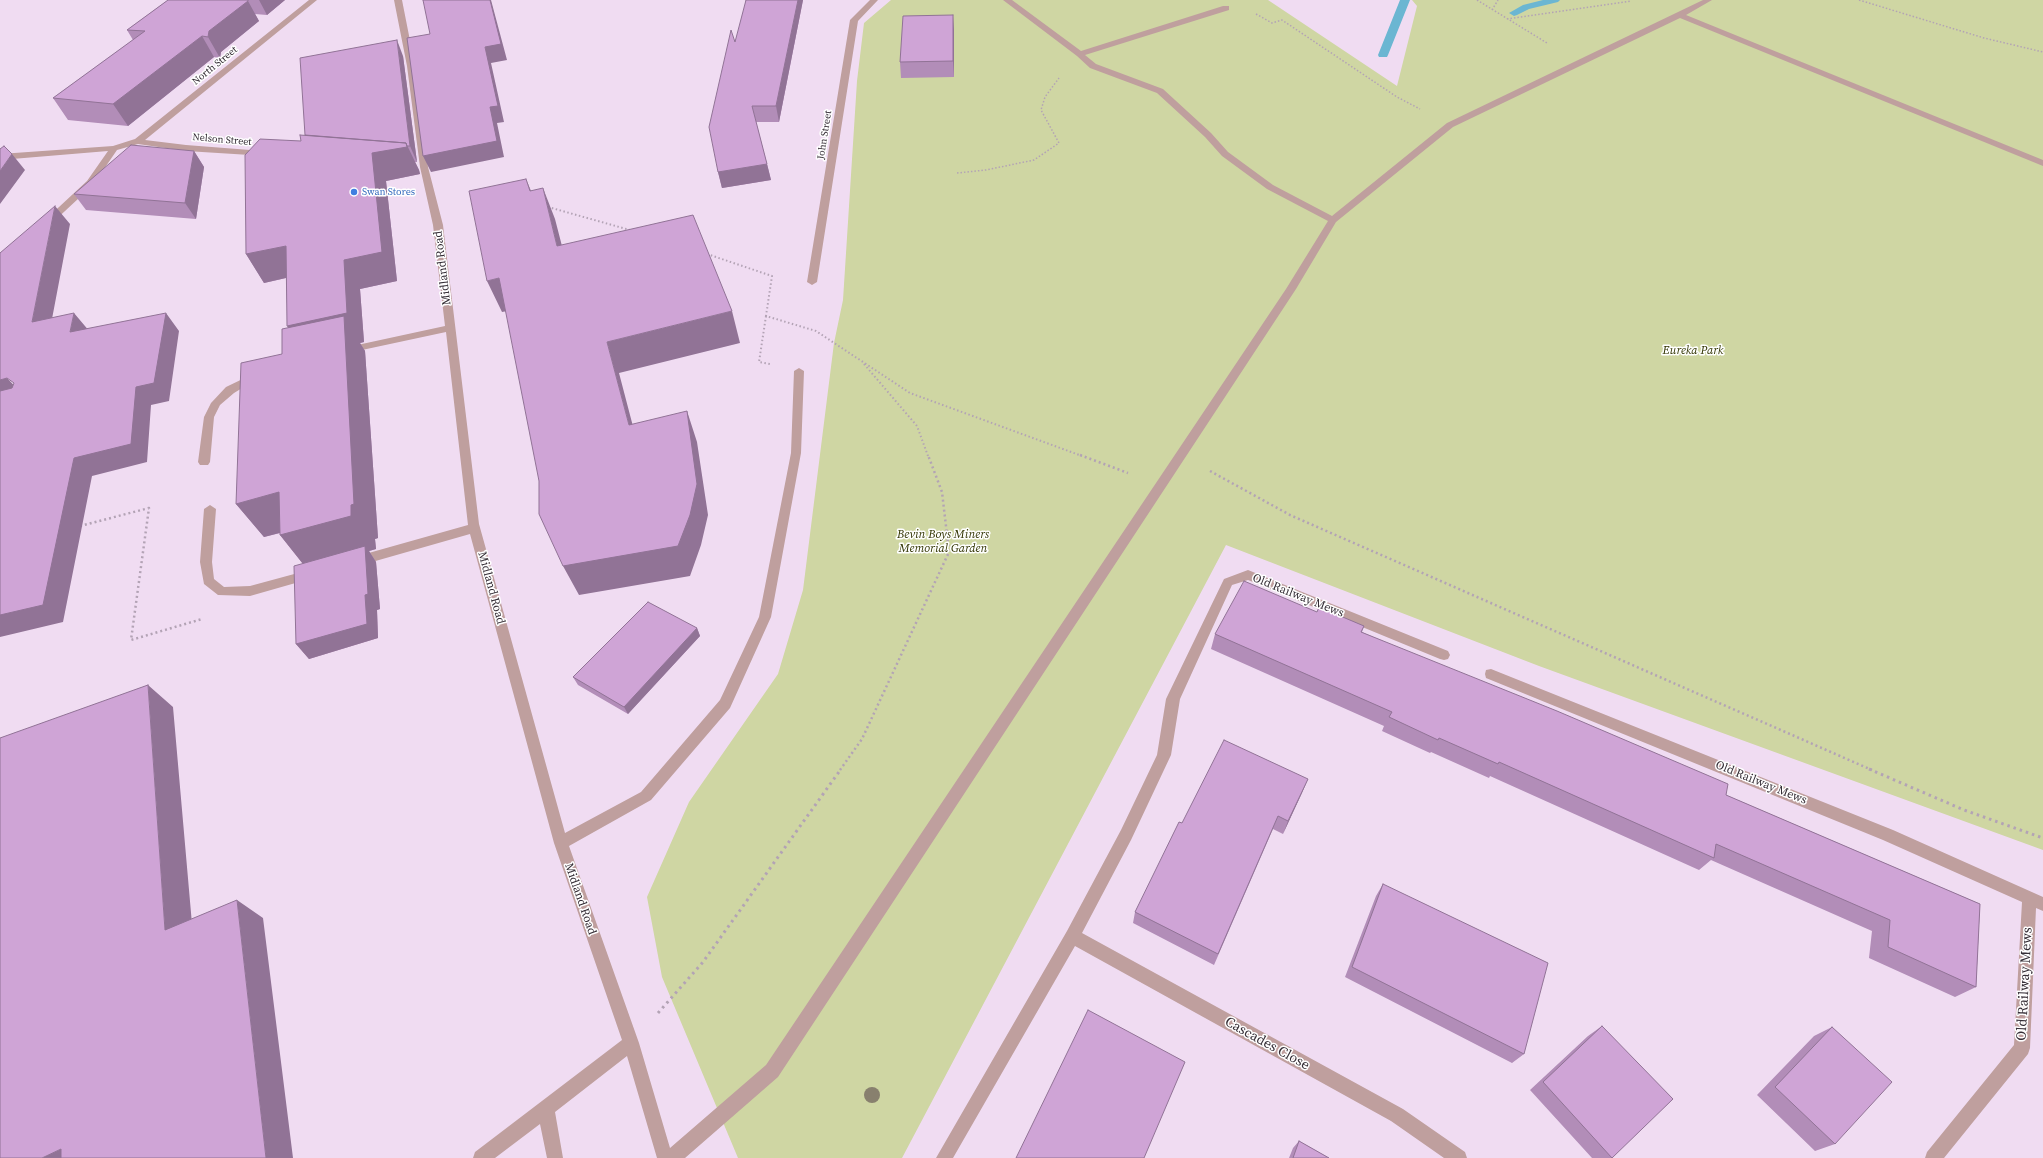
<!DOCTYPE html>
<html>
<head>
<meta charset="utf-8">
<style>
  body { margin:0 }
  canvas { display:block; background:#f0dcf2 }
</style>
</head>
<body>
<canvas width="2043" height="1158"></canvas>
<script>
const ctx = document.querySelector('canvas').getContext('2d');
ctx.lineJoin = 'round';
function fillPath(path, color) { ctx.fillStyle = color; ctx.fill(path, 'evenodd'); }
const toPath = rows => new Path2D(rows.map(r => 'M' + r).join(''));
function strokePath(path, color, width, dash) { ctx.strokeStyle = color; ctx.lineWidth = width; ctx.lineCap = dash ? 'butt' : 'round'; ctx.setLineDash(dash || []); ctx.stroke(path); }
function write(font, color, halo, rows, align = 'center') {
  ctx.font = font + ' "Source Serif 4",serif'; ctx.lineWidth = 3; ctx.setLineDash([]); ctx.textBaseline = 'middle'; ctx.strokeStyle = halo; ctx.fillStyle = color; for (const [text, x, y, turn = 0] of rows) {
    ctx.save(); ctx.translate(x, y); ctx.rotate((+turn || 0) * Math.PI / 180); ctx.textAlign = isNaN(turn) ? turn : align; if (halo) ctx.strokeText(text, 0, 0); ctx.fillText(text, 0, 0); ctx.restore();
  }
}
const green = toPath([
  [891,0,1268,0,1397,86,1417,6,1412,0,2043,0,2043,850,1539,666,1226,545,902,1158,738,1158,662,977,647,897,689,802,778,674,803,590,834,343,843,300,857,81,864,23]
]);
const stream = toPath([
  [1400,0,1410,0,1388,55,1387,57,1379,57,1378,55,1400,0],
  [1543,0,1560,0,1558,2,1529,9,1517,15,1514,16,1509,13,1523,5,1543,0]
]);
const pathFar3 = toPath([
  [1477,0,1547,43],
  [1859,0,1984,38,2043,52],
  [1492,10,1498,0],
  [1256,14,1272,23,1282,20,1397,97,1420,109],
  [1507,19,1631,1],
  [957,173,986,170,1034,160,1059,143,1041,110,1045,97,1059,78]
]);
const pathFar2 = toPath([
  [548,207,630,230],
  [707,254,772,276,766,316,816,331,910,393,1082,456],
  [766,316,759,362,770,364],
  [864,364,917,426,928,456]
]);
const pathFar1 = toPath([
  [1080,455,1128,473],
  [1210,471,1290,515,1872,770],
  [80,526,149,508,131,640,202,619],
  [840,770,862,739,949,552,942,492,928,455]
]);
const path = toPath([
  [1869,769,1964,810,2043,838],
  [658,1013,703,962,841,769]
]);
const minor = toPath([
  [309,0,317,0,145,140,186,145,263,151,267,154,266,156,186,151,138,144,117,150,93,185,51,224,48,225,45,224,45,220,87,181,108,151,0,160,0,154,113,146,135,139,309,0],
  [394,0,402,0,415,66,428,167,443,225,479,524,565,833,641,792,720,700,759,617,791,453,794,371,799,368,804,371,801,453,771,617,730,708,651,800,569,846,639,1043,670,1148,766,1065,1286,289,1328,221,1267,189,1222,156,1205,137,1157,93,1090,68,1077,56,1003,0,1012,0,1081,51,1223,6,1229,6,1229,10,1085,55,1096,64,1163,89,1211,133,1228,152,1273,185,1332,216,1447,123,1703,0,1712,0,1686,15,2043,160,2043,166,1680,18,1453,127,1336,222,1296,289,778,1077,685,1158,657,1158,627,1056,555,1112,563,1158,547,1158,540,1124,495,1158,473,1158,475,1152,622,1040,554,843,470,534,358,566,354,564,352,561,354,558,358,556,468,525,446,332,348,353,343,350,348,347,445,326,433,225,420,167,407,66,394,0],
  [870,0,878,0,858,21,817,282,812,285,807,282,850,20,870,0],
  [253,374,258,377,257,379,234,393,220,405,214,417,210,462,208,465,200,465,198,462,204,417,211,403,226,387,253,374],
  [210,505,216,509,212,562,214,579,224,587,250,586,309,570,313,572,315,575,313,578,250,596,218,595,204,584,200,562,204,509,210,505],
  [1248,570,1448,651,1450,655,1448,659,1444,660,1440,659,1248,580,1232,585,1180,699,1171,755,1131,840,1082,933,1403,1109,1465,1152,1467,1158,1444,1158,1391,1121,1075,946,953,1158,936,1158,1067,931,1121,830,1157,755,1166,699,1224,579,1248,570],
  [1491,669,1893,830,2043,897,2043,911,2036,908,2030,1048,2028,1054,1944,1158,1925,1158,1927,1152,2014,1045,2022,902,1883,840,1486,678,1485,674,1486,670,1491,669]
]);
const trees = [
  [872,1095]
];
const wall = toPath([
  [168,0,285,0,267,15,255,14,259,21,221,52,220,58,214,57,128,126,68,120,53,98,133,40,127,30],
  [746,0,803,0,779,122,756,122,767,164,771,180,722,188,718,172],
  [954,30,954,77,901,78,900,62],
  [403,56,417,162,415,162,419,170,420,174,386,181,397,281,360,289,364,342,360,343,365,351,378,538,375,539,376,549,369,551,376,562,380,609,377,610,378,638,309,659,296,644,303,564,280,535,280,533,264,537,236,504,282,354,288,328,286,278,264,283,246,254,301,141,305,135],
  [194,151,204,167,196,219,86,210,74,194],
  [1317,612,1364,626,1362,632,1726,795,1980,904,1976,987,1955,997,1869,958,1872,931,1711,860,1699,870,1490,776,1489,778,1431,752,1430,753,1382,731,1384,726,1211,649,1215,634],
  [697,628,700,636,628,714,578,685,573,677],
  [1308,779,1283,834,1273,829,1214,965,1133,923,1135,912,1182,823],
  [1383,884,1524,1054,1512,1063,1345,977,1376,896],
  [1602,1026,1612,1158,1592,1158,1530,1090,1588,1036],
  [1832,1027,1835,1144,1815,1151,1757,1095,1814,1036],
  [1299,1141,1329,1158,1289,1158,1293,1148]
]);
const shadedWall = toPath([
  [259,0,285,0,267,15],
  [490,0,491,0,507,60,491,63,504,122,497,123,504,157,431,172,423,156,490,107,485,47],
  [798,0,803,0,779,122,776,106],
  [248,1,259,21,221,52,220,58,208,37,209,31],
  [953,15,954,30,954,77,953,61],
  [202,36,214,57,128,126,113,104],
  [397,40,403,56,417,162,410,146],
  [406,143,419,170,420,174,386,181,397,281,360,289,364,342,360,343,365,351,378,538,375,539,376,549,369,551,376,562,380,609,377,610,378,638,309,659,296,644,307,569,280,535,305,354,287,326,344,260,372,153],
  [194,151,204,167,196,219,185,203],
  [12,154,25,170,0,204,0,171],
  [767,164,771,180,722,188,718,172],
  [526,179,539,210,530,191],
  [543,188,555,219,570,277,557,246],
  [55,206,70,224,48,340,32,322],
  [286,246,303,274,264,283,246,254],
  [499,278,513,310,502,312,487,281],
  [732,311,740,343,619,373,641,457,629,425,607,342],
  [74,313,90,332,70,332],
  [166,313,179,331,169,401,151,405,147,462,92,476,63,622,0,637,0,615,74,458],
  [7,378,25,397,0,401,0,380],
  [687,411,697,442,708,515,701,545,690,576,579,595,563,566],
  [279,492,306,526,264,537,236,504],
  [697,628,700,636,628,714,624,707],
  [148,685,173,707,194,947,165,930],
  [1308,779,1302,793,1283,834,1288,821],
  [237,900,263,918,293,1158,266,1158],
  [61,1149,89,1158,42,1158]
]);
const building = toPath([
  [168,0,248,0,248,1,209,31,208,37,202,36,113,104,53,98,145,31,127,30,168,0],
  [423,0,490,0,501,44,485,47,498,106,490,107,497,141,423,156,407,38,430,34,423,0],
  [746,0,798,0,776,106,752,106,767,164,718,172,709,127,731,30,735,42,746,0],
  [953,15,953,61,900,62,903,16,953,15],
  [397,40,410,146,407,146,406,143,305,135,300,58,397,40],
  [300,135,406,143,407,147,372,153,382,252,344,260,347,313,287,326,286,246,246,254,245,155,260,139,301,141,300,135],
  [131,145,194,151,185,203,74,194,131,145],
  [4,146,12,154,0,171,0,149,4,146],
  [526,179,530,191,543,188,557,246,693,215,732,311,607,342,629,425,687,411,697,484,690,515,678,546,563,566,539,514,539,481,499,278,487,281,469,191,526,179],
  [55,206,32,322,74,313,70,332,166,313,154,383,136,387,131,444,74,458,43,605,0,615,0,391,12,388,14,383,7,378,0,380,0,253,55,206],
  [344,316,354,504,351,505,351,516,280,535,279,492,236,504,241,363,282,354,282,329,344,316],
  [365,546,368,594,365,595,367,624,296,644,294,566,365,546],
  [1244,581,1317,612,1319,607,1364,626,1361,632,1557,711,1728,784,1726,795,1980,904,1976,987,1888,947,1890,920,1716,844,1714,858,1499,762,1498,764,1439,738,1438,740,1389,717,1392,712,1215,634,1244,581],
  [648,602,697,628,624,707,573,677,648,602],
  [148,685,165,930,237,900,266,1158,61,1158,61,1149,42,1158,0,1158,0,738,148,685],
  [1224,740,1308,779,1288,821,1278,816,1218,954,1135,912,1179,822,1182,823,1224,740],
  [1383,884,1548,963,1524,1054,1352,967,1383,884],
  [1088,1010,1185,1062,1144,1158,1016,1158,1088,1010],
  [1602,1026,1673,1099,1612,1158,1543,1082,1602,1026],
  [1832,1027,1892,1082,1835,1144,1775,1087,1832,1027],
  [1299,1141,1329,1158,1293,1158,1299,1141]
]);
const markers = [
  [354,192,4,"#3f7fe0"]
];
const farStreetnames = [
  ["North Street",215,66,-39],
  ["John Street",825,135,-81],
  ["Nelson Street",222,140,5]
];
const farShopnames = [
  ["Swan Stores",362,192]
];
const streetNames = [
  ["Midland Road",443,268,-97],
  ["Midland Road",491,588,75],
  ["Old Railway Mews",1298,596,22],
  ["Old Railway Mews",1761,783,22],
  ["Midland Road",580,899,71]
];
const parkNames = [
  ["Eureka Park",1693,351],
  ["Bevin Boys Miners",943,535],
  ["Memorial Garden",943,549]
];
const nearStreetnames = [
  ["Old Railway Mews",2025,984,-87],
  ["Cascades Close",1267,1044,29]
];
fillPath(green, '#cfd6a3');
fillPath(stream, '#6bb6d2');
strokePath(pathFar3, '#b3a3b5', 1.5, [1.5, 2]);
strokePath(pathFar2, '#b3a3b5', 2, [1.5, 2.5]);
strokePath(pathFar1, '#b3a3b5', 2.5, [2, 3]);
strokePath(path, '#b3a3b5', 3, [2.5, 4]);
fillPath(minor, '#bf9f9e');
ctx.fillStyle = '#88806e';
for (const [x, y] of trees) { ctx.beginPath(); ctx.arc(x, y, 8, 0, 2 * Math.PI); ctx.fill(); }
fillPath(wall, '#b28db8');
fillPath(shadedWall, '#917396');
fillPath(building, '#cfa4d6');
strokePath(building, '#917396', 1);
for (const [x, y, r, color] of markers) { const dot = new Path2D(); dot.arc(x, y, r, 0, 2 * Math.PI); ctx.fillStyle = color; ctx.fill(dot); strokePath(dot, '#fff', 1.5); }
write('10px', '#342d35', '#fff', farStreetnames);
write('10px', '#366cbe', '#fff', farShopnames, 'left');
write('12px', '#342d35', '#fff', streetNames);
write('italic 12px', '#323502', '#fff', parkNames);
write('14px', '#342d35', '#fff', nearStreetnames);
</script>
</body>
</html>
